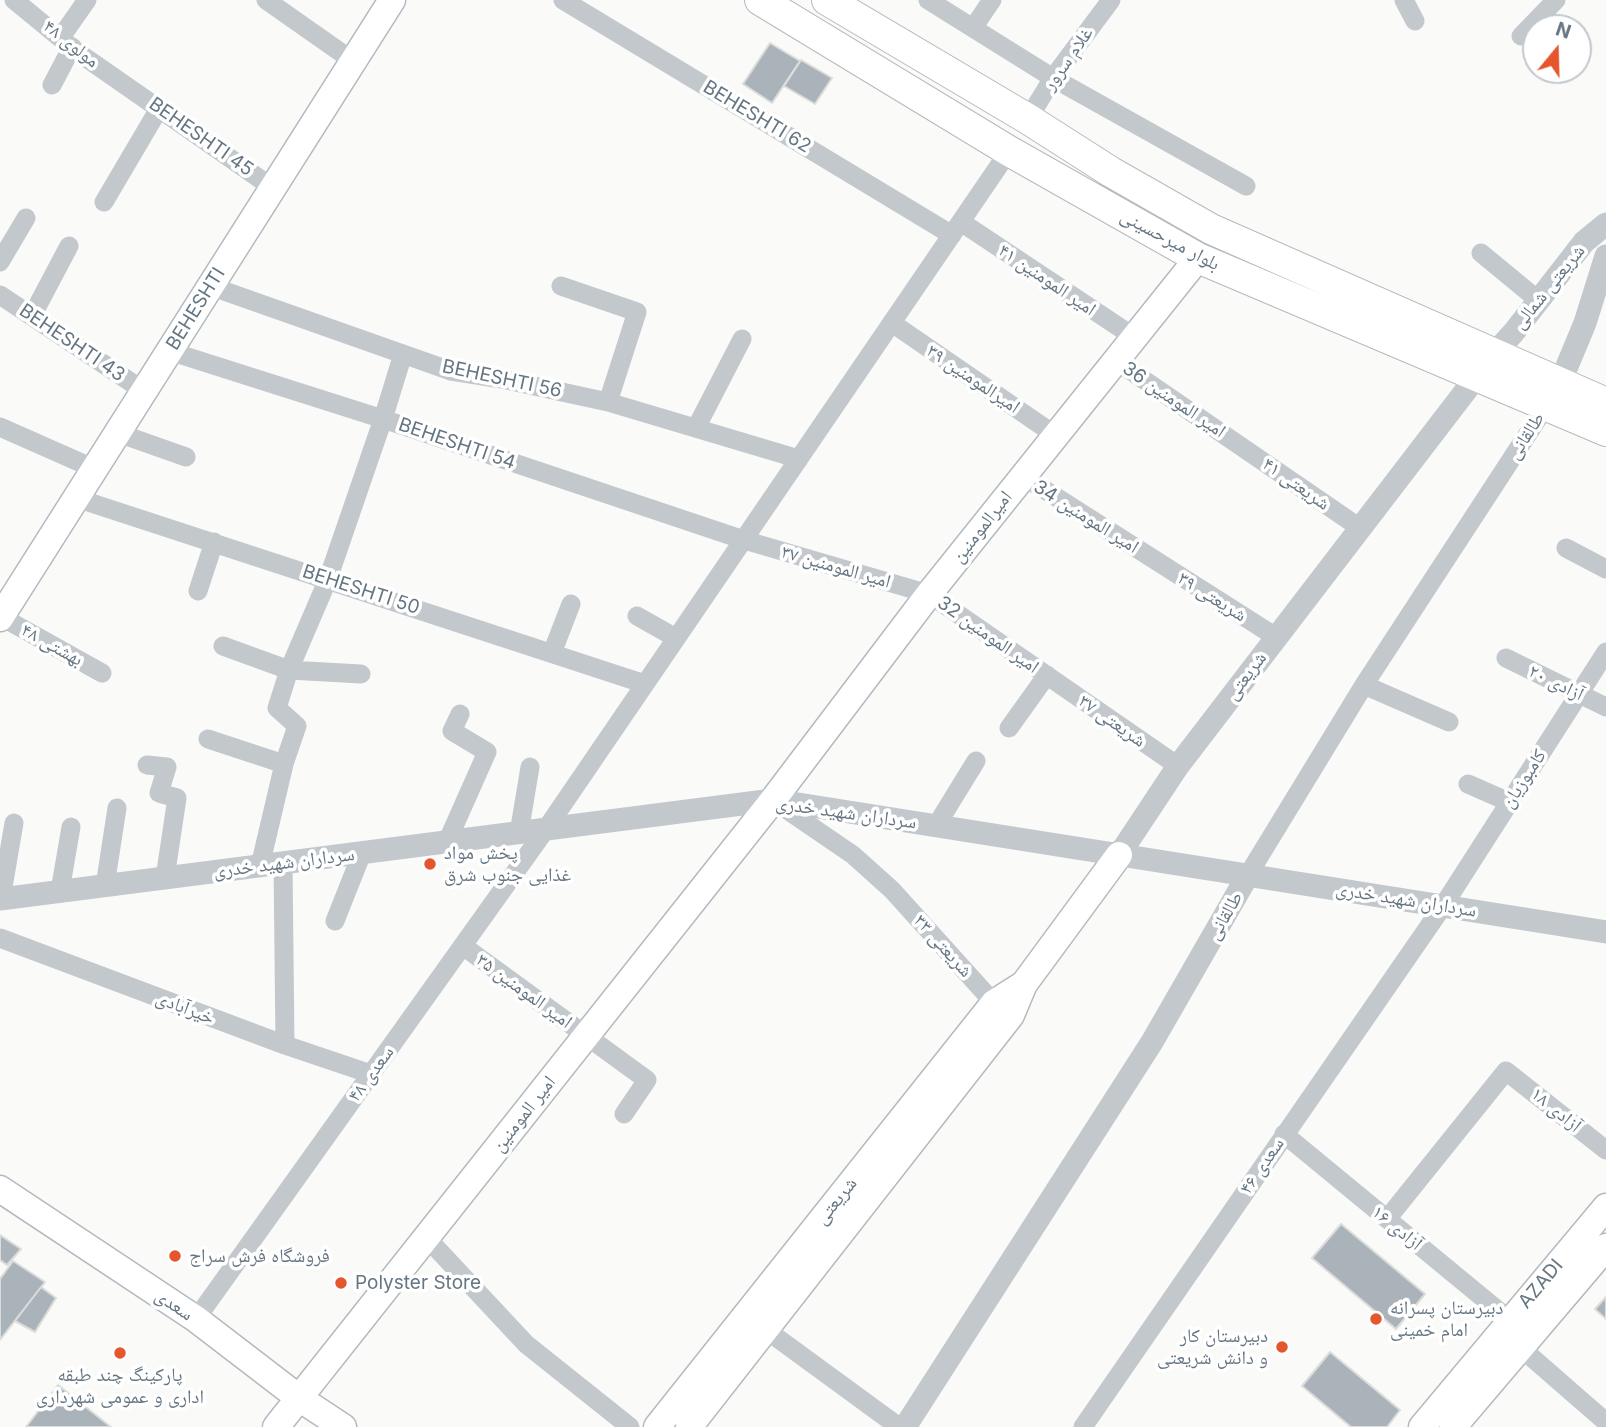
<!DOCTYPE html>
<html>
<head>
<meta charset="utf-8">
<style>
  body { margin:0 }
  #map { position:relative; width:1606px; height:1427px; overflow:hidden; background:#fafaf8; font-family:Inter,sans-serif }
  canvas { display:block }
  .north { position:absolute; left:1522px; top:14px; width:70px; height:70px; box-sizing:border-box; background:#fff; border:2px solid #c1c8cd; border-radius:50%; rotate:19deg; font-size:19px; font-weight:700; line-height:28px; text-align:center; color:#657683 }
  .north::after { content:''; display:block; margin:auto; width:24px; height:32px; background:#e4572e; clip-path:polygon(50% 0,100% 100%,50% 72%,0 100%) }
</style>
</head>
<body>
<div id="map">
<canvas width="1606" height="1427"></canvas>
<div class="north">N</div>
</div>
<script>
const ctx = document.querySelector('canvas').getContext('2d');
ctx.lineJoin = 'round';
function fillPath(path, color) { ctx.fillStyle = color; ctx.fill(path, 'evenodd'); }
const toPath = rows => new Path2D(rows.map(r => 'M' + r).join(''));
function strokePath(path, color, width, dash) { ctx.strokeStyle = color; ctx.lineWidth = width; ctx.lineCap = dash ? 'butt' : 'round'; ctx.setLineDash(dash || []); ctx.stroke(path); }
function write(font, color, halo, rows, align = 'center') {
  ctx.font = font + ' Inter,"Noto Naskh Arabic",sans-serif'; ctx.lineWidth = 7; ctx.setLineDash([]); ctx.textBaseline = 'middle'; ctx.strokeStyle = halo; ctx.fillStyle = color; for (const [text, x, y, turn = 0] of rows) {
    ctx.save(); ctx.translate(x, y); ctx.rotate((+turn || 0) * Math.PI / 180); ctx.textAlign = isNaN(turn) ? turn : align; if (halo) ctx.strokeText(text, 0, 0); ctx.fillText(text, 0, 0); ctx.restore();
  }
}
const building = toPath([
  [770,43,800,61,772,103,743,84,770,43],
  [801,60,832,78,815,104,784,86,801,60],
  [1341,1224,1425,1294,1396,1329,1312,1258,1341,1224],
  [0,1235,21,1249,7,1265,0,1260,0,1235],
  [13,1261,45,1282,0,1340,0,1279,13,1261],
  [41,1287,56,1298,35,1332,15,1321,41,1287],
  [1606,1297,1606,1319,1595,1309,1606,1297],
  [1330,1352,1400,1410,1387,1427,1351,1427,1302,1386,1330,1352],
  [58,1385,111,1427,26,1427,58,1385]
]);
const minor = toPath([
  [14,0,76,51,273,188],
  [266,0,353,61],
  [563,0,952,235],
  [928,0,1053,78,1246,186],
  [1404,0,1415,21],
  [973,28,992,0],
  [1521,36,1556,0],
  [61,37,87,0],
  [52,85,72,47],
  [1028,119,1053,78,1111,0],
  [104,202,160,107],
  [961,222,1134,337],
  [1481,253,1538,300],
  [0,262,26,218],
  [210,286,451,371,502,379,608,402,799,459],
  [561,286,637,312,608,402],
  [0,295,144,391],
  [32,316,69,246],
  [892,323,1055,435],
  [169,351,383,419,744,540,929,594,1178,766],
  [1115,360,1360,528],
  [0,427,95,469],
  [696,428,742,339],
  [118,433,186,457],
  [1023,476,1276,637],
  [76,498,645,684],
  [1566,548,1606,569],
  [198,591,214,542],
  [0,616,102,673],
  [637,616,676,638],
  [223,646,289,670,361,674],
  [552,653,571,604],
  [1506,658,1606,707],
  [1364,685,1449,722],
  [1009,728,1047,675],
  [208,739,284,764],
  [147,765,167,767,159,793,177,798,165,878],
  [1468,784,1509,802],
  [774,801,853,855,892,890,994,1003],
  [936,826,976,761],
  [519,833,530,767],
  [447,842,487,752,452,731,460,714],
  [283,863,285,1045],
  [260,866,284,764,297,726,277,708,289,670,328,579,383,419,403,354],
  [1248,875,1364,685,1546,406],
  [105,886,117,808],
  [60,891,71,827],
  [1,899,14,823],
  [335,921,362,853],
  [0,938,285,1045,371,1074],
  [463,946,647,1080,624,1114],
  [1284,1134,1511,1321],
  [1387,1219,1506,1071,1606,1150],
  [426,1237,526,1344,630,1427],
  [196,1319,546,829,1009,151],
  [765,1329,899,1427],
  [1521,1348,1606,1422],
  [1083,1427,1443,906,1606,652]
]);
const tertiary = toPath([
  [1495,353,1514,332,1584,242,1606,224],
  [1560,383,1585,323,1606,256],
  [1119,855,1178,766,1477,376],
  [0,899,773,800,1606,932],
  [905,1427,1152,1042,1248,875]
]);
const secondary = toPath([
  [0,618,392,0],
  [0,1189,196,1319,299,1398,343,1427],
  [276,1427,773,800,929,594,1198,258],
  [657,1427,994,1003,1024,984],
  [689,1427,1011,1015,1024,984,1119,855],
  [1422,1427,1606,1207],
  [1453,1427,1606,1247]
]);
const primary = toPath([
  [760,0,1009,151,1198,258,1606,431],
  [827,0,1028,119,1111,172,1211,229,1606,403]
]);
const markers = [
  [430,864,7,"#e4572e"],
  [175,1256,7,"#e4572e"],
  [341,1283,7,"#e4572e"],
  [1376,1319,7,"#e4572e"],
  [1282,1347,7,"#e4572e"],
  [120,1353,7,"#e4572e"]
];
const streetNames = [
  ["مولوی ۴۸",71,44,38],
  ["غلام سرور",1068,59,-55],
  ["BEHESHTI 62",757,117,31],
  ["BEHESHTI 45",201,137,35],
  ["بلوار میرحسینی",1170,240,28],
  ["امیر المومنین ۴۱",1047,280,34],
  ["شریعتی شمالی",1549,287,-51],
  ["BEHESHTI",196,309,-58],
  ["BEHESHTI 43",72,343,34],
  ["BEHESHTI 56",502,379,12],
  ["امیرالمومنین ۳۹",973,379,34],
  ["امیر المومنین 36",1174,400,34],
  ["طالقانی",1526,436,-57],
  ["BEHESHTI 54",457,444,19],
  ["شریعتی ۴۱",1296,484,35],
  ["امیر المومنین 34",1086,517,32],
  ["امیرالمومنین",982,527,-52],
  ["امیر المومنین ۳۷",836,567,16],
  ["BEHESHTI 50",361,590,18],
  ["شریعتی ۳۹",1212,597,32],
  ["امیر المومنین 32",988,635,35],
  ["بهشتی ۴۸",52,645,29],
  ["شریعتی",1246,676,-53],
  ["آزادی ۲۰",1556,683,26],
  ["شریعتی ۳۷",1112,721,35],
  ["کامبوزیان",1524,779,-57],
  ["سرداران شهید خدری",846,813,8],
  ["سرداران شهید خدری",284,863,-7],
  ["سرداران شهید خدری",1406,900,9],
  ["طالقانی",1225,916,-60],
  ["شریعتی ۳۳",943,946,48],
  ["امیر المومنین ۳۵",524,991,36],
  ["خیرآبادی",185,1008,21],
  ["سعدی ۴۸",371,1074,-54],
  ["آزادی ۱۸",1556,1110,39],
  ["امیر المومنین",524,1114,-52],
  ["سعدی ۴۶",1262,1166,-56],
  ["شریعتی",836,1201,-51],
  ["آزادی ۱۶",1397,1228,39],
  ["AZADI",1541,1284,-50],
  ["سعدی",174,1305,34]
];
const poiNames = [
  ["پخش مواد",444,853],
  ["غذایی جنوب شرق",444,875],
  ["فروشگاه فرش سراج",189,1256],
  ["Polyster Store",355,1283],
  ["دبیرستان پسرانه",1390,1308],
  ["امام خمینی",1390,1330],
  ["دبیرستان کار",1268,1336,"right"],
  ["و دانش شریعتی",1268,1358,"right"],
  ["پارکینگ چند طبقه",120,1375,"center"],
  ["اداری و عمومی شهرداری",120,1397,"center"]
];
fillPath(building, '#aab3b9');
strokePath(building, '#dcdcda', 2);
strokePath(secondary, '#b3babf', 29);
strokePath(primary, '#b5babe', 32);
strokePath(minor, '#c3c8cc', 19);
strokePath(tertiary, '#c3c8cc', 23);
strokePath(secondary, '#fff', 26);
strokePath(primary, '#fff', 30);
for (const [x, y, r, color] of markers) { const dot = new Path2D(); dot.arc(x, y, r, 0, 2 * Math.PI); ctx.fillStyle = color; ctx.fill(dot); strokePath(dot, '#fff', 2.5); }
write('19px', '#657683', '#fff', streetNames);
write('19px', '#657683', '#fff', poiNames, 'left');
</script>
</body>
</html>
